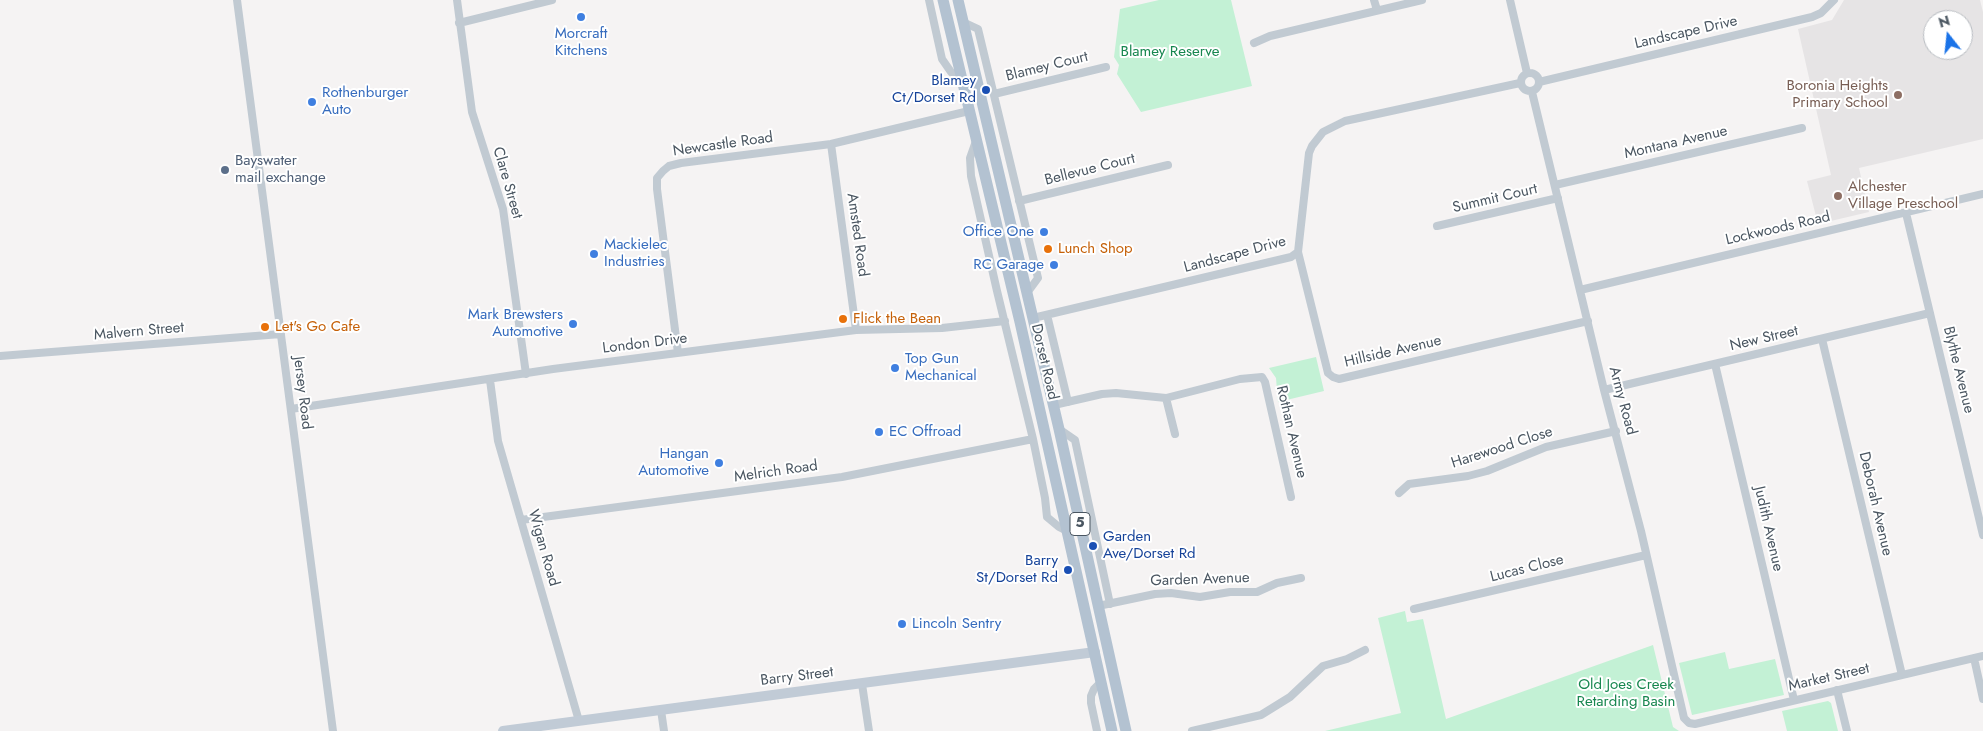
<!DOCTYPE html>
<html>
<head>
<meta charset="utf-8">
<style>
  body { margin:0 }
  #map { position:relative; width:1983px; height:731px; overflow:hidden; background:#f5f3f3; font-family:Jost,sans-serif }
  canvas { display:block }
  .north { position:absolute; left:1923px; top:10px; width:50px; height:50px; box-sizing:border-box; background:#fff; border:1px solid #b7bbc0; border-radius:50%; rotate:344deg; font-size:14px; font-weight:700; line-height:20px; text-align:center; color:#4a5661 }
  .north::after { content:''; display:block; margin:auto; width:18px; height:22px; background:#1a73e8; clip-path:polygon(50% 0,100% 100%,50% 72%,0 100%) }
</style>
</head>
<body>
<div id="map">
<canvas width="1983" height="731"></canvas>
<div class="north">N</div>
</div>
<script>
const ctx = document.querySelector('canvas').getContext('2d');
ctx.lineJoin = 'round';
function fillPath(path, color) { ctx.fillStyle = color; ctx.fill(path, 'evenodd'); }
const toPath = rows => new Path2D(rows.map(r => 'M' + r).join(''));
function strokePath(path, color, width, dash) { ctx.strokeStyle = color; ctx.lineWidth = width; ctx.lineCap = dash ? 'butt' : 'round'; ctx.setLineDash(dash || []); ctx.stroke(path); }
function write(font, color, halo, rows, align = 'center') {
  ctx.font = font + ' Jost,sans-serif'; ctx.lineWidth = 4; ctx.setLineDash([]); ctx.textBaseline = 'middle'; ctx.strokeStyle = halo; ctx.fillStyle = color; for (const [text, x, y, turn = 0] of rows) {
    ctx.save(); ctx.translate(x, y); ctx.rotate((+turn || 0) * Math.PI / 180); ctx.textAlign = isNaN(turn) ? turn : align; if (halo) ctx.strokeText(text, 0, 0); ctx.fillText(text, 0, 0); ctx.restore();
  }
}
const education = toPath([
  [1844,0,1980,0,1983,12,1983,139,1859,168,1869,212,1818,224,1807,181,1831,175,1798,29,1832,20],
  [1933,20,1963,20,1963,50,1933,50]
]);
const green = toPath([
  [1159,0,1231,0,1252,86,1141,112,1117,74,1119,65,1114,57,1120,9],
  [1316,357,1324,391,1278,402,1276,378,1269,368],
  [1405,611,1407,622,1423,619,1446,719,1653,645,1673,727,1679,731,1325,731,1401,713,1378,618],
  [1725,652,1729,669,1775,659,1784,695,1692,715,1679,663],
  [1828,701,1831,703,1838,731,1787,731,1782,711]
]);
const minor = toPath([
  [237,0,333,731],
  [457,0,472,112,503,209,526,374],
  [929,0,942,59,951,72,961,81],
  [1374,0,1377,10],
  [1510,0,1527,73],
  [963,22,978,29,1038,278,1027,293],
  [459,23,552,0],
  [1254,43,1270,36,1422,0],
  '1521 82a9 9 0 1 1 18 0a9 9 0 1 1-18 0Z',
  [1539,82,1812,17,1821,13,1834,0],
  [1532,92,1604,390,1641,531,1684,718,1689,723,1695,724,1983,656],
  [994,94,1106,67],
  [976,141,970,158,971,176,997,291,1033,439,1045,498,1047,517,1059,527,1067,531],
  [831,144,856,330],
  [1555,185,1802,128],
  [1019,201,1168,165],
  [1906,213,1983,535],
  [1437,226,1558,198],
  [1298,252,1328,373,1333,377,1339,379,1588,321],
  [1580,290,1983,194],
  [1047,315,1068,402],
  [1033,318,1291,257,1298,252,1309,153,1312,146,1323,132,1345,121,1520,83],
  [1822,339,1902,675],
  [678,353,657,189,657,178,663,171,669,166,681,163,831,144,969,111],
  [0,356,281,334],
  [1715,364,1794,700],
  [490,380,498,441,579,721],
  [1604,390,1930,313],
  [1166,398,1175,434],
  [1054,405,1102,394,1116,393,1166,398,1240,379,1262,377,1265,382,1291,497],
  [291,409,553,369,856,330,942,328,1005,321],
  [1059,429,1075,440,1110,604],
  [1399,493,1409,484,1468,476,1487,471,1546,447,1616,431],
  [521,520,842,477,1033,439],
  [1098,606,1155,594,1171,593,1200,597,1230,592,1257,592,1277,583,1301,578],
  [1414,609,1646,555],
  [1974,658,1983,699],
  [862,684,869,731],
  [1837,690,1847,731],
  [661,710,664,731],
  [1097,731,1091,703,1091,696,1094,689,1101,682],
  [1192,731,1261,715,1290,697,1323,666,1347,659,1365,650]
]);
const secondary = toPath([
  [503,731,1095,652]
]);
const primary = toPath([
  [943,0,1020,322,1112,731],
  [958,0,1059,429,1126,731]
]);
const markers = [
  [581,17,5,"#3f7fe0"],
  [986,90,5,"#1a4fb4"],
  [1898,95,5,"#8d6e63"],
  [312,102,5,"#3f7fe0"],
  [225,170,5,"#5c6f8a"],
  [1838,196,5,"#8d6e63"],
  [1044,232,5,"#3f7fe0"],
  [1048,249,5,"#e8710a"],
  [594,254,5,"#3f7fe0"],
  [1054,265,5,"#3f7fe0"],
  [843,319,5,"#e8710a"],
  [573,324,5,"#3f7fe0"],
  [265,327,5,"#e8710a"],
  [895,368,5,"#3f7fe0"],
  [879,432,5,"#3f7fe0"],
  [719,463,5,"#3f7fe0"],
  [1093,546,5,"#1a4fb4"],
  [1068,570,5,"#1a4fb4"],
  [902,624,5,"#3f7fe0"]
];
const shields = [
  [1080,524,20]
];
const shieldNames = [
  ["5",1080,524]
];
const streetNames = [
  ["Landscape Drive",1686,33,-13],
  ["Blamey Court",1047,67,-14],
  ["Montana Avenue",1676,143,-13],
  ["Newcastle Road",723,145,-8],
  ["Bellevue Court",1090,170,-14],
  ["Clare Street",507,183,74],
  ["Summit Court",1495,199,-13],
  ["Lockwoods Road",1778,229,-13],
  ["Amsted Road",857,235,82],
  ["Landscape Drive",1235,255,-15],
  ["Malvern Street",139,332,-5],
  ["New Street",1764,339,-13],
  ["London Drive",645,344,-7],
  ["Hillside Avenue",1393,352,-13],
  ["Dorset Road",1044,362,77],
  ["Blythe Avenue",1958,370,76],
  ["Jersey Road",302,393,83],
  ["Army Road",1622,401,75],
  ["Rothan Avenue",1291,432,77],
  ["Harewood Close",1502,448,-18],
  ["Melrich Road",776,472,-8],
  ["Deborah Avenue",1875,504,77],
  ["Judith Avenue",1768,529,77],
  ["Wigan Road",543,548,74],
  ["Lucas Close",1527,569,-14],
  ["Garden Avenue",1200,580,-2],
  ["Barry Street",797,677,-7],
  ["Market Street",1829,678,-13]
];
const shopNames = [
  ["Morcraft",581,34,"center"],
  ["Kitchens",581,51,"center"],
  ["Rothenburger",322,93],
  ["Auto",322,110],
  ["Office One",1034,232,"right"],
  ["Mackielec",604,245],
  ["Industries",604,262],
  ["RC Garage",1044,265,"right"],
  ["Mark Brewsters",563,315,"right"],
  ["Automotive",563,332,"right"],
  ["Top Gun",905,359],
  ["Mechanical",905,376],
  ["EC Offroad",889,432],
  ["Hangan",709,454,"right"],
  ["Automotive",709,471,"right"],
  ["Lincoln Sentry",912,624]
];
const parkNames = [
  ["Blamey Reserve",1170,52],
  ["Old Joes Creek",1626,685],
  ["Retarding Basin",1626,702]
];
const transitNames = [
  ["Blamey",976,81],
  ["Ct/Dorset Rd",976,98],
  ["Garden",1103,537,"left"],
  ["Ave/Dorset Rd",1103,554,"left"],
  ["Barry",1058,561],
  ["St/Dorset Rd",1058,578]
];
const educationNames = [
  ["Boronia Heights",1888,86],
  ["Primary School",1888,103],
  ["Alchester",1848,187,"left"],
  ["Village Preschool",1848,204,"left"]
];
const serviceNames = [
  ["Bayswater",235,161],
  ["mail exchange",235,178]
];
const foodNames = [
  ["Lunch Shop",1058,249],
  ["Flick the Bean",853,319],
  ["Let's Go Cafe",275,327]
];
fillPath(education, '#e6e4e5');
fillPath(green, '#c3f1d5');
strokePath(minor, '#c1cad2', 8);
strokePath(secondary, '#c1cbd6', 10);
strokePath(primary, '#b3c2d1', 11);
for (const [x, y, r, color] of markers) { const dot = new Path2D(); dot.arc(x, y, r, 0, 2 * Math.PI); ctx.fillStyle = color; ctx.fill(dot); strokePath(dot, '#fff', 2); }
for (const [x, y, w] of shields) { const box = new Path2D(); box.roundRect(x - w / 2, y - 11.5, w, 23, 4); ctx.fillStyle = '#fff'; ctx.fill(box); strokePath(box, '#4a5661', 1); }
write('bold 14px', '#4a5661', null, shieldNames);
write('15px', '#4a5661', '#fff', streetNames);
write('15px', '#366cbe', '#fff', shopNames, 'left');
write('15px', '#17864f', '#fff', parkNames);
write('15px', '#164399', '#fff', transitNames, 'right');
write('15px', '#785e54', '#fff', educationNames, 'right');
write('15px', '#4e5e75', '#fff', serviceNames, 'left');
write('15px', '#c56008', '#fff', foodNames, 'left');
</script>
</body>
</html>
